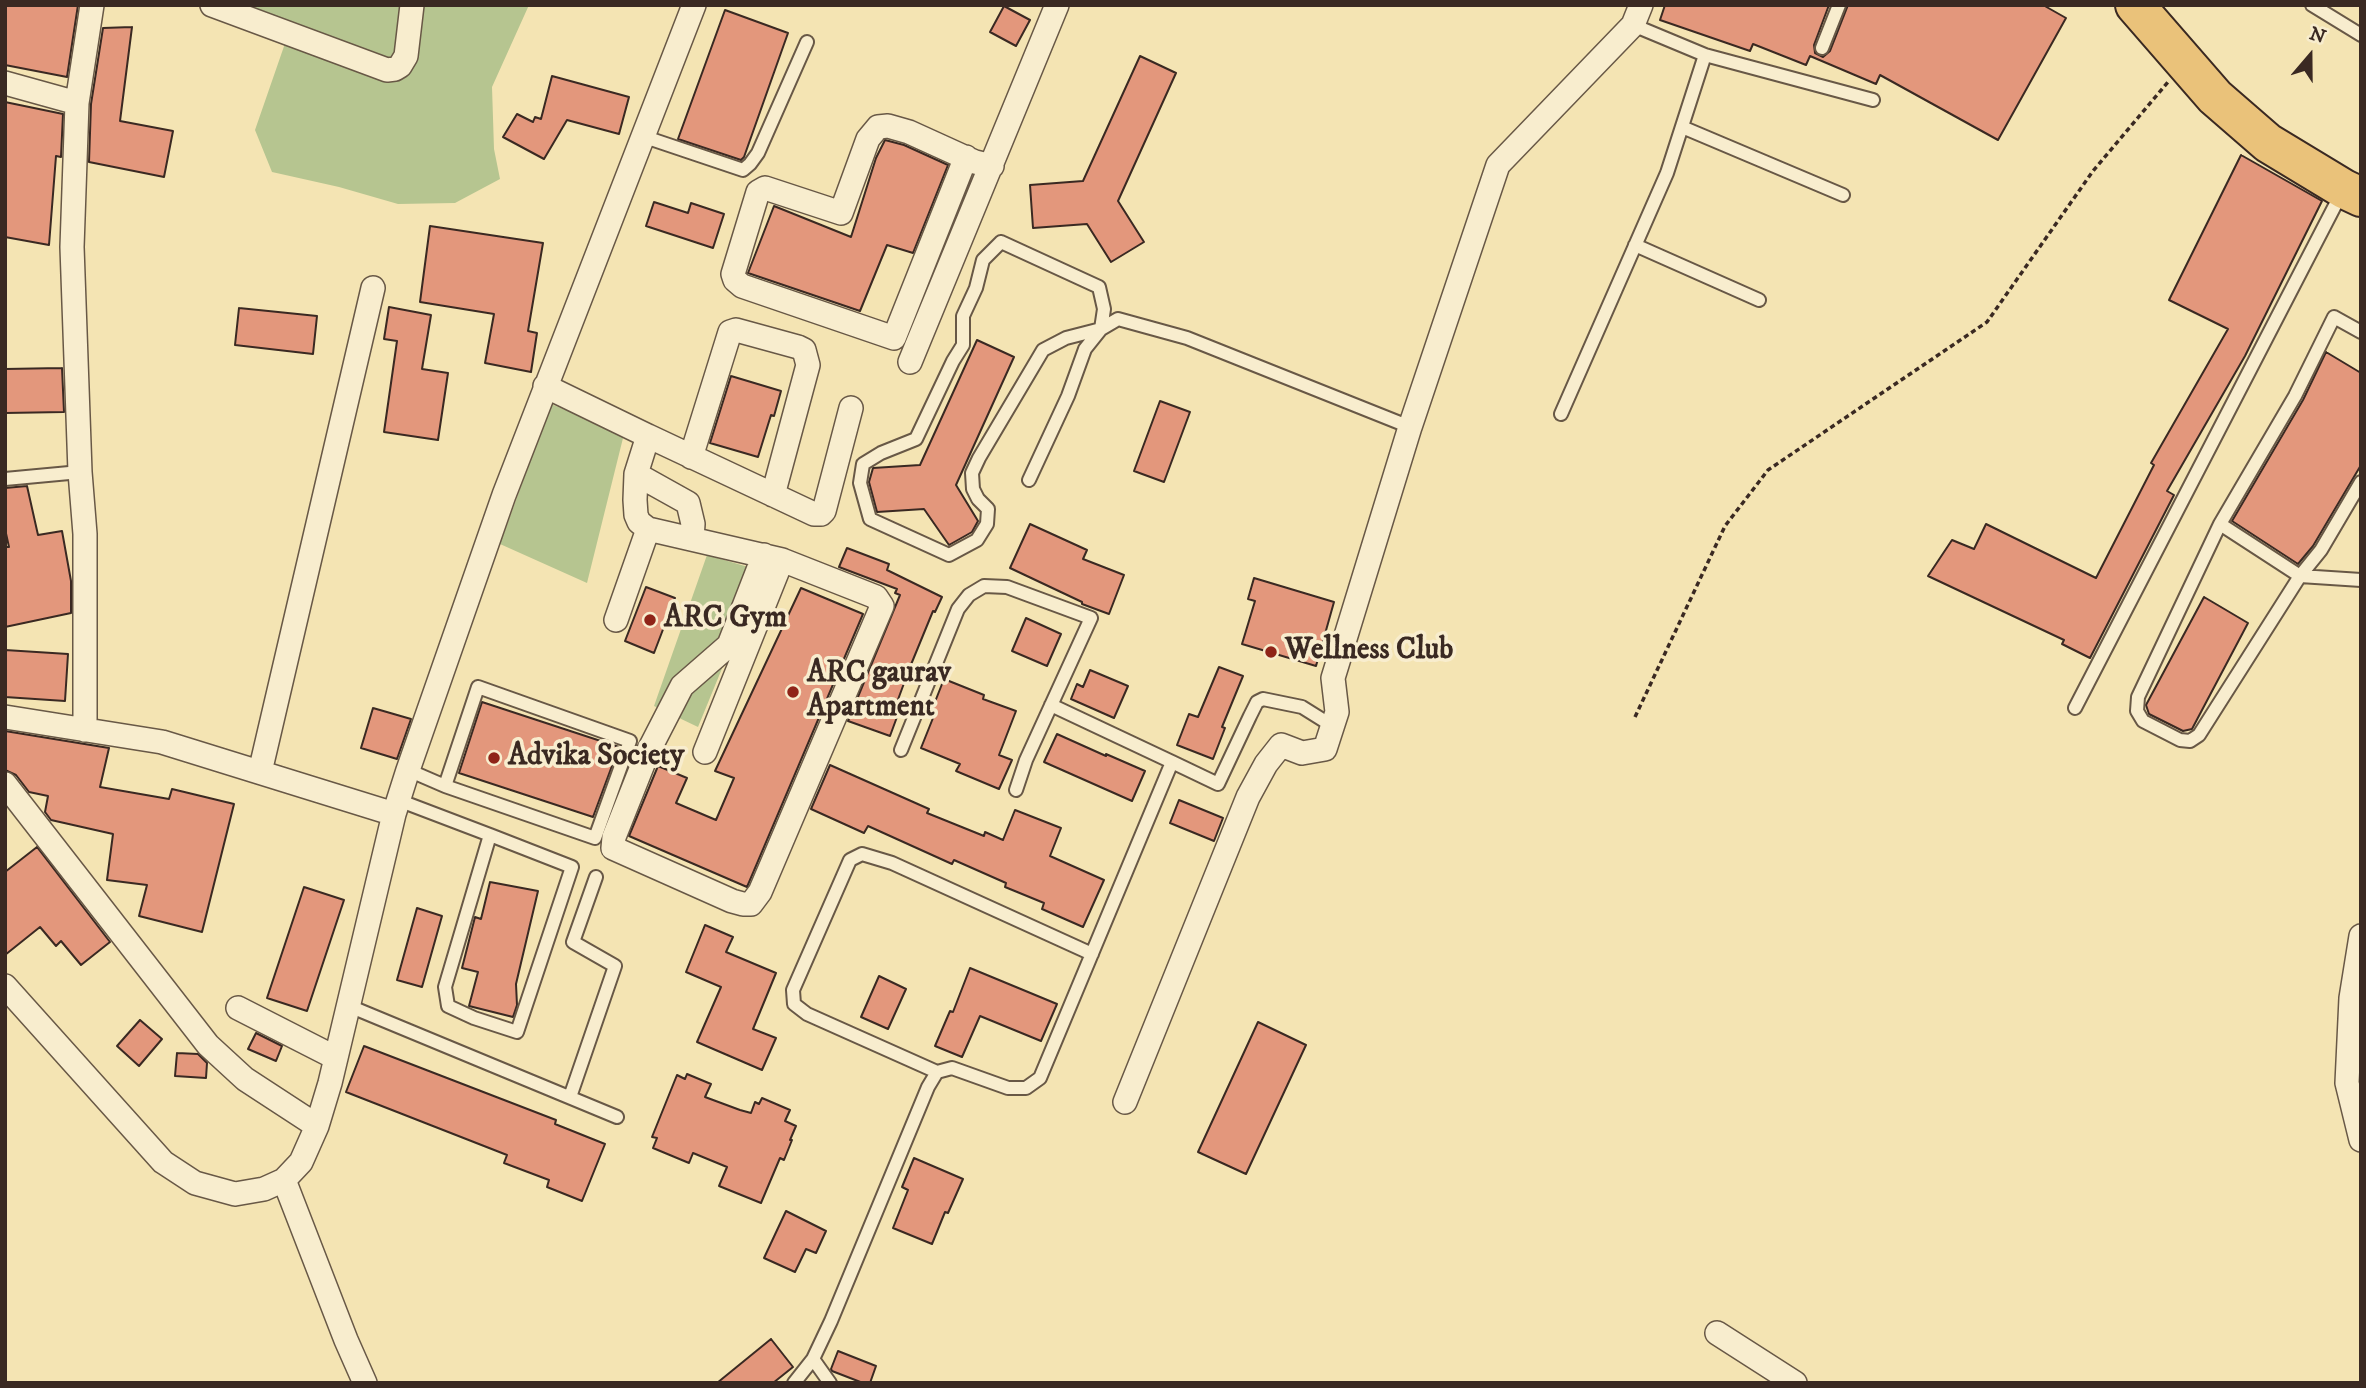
<!DOCTYPE html>
<html>
<head>
<meta charset="utf-8">
<style>
  body { margin:0 }
  #map { position:relative; width:2366px; height:1388px; overflow:hidden; background:#f4e4b3; font-family:"IM FELL DW Pica",serif }
  canvas { display:block }
  .frame { position:absolute; inset:0; border:7px solid #3a2922; pointer-events:none }
  .north { position:absolute; left:2275px; top:21px; width:70px; height:70px; -webkit-text-stroke:5px #f8edce; paint-order:stroke; rotate:20deg; font-size:19px; font-weight:700; line-height:28px; text-align:center; color:#3a2922 }
  .north::after { content:''; display:block; margin:auto; width:24px; height:32px; background:#3a2922; clip-path:polygon(50% 0,100% 100%,50% 72%,0 100%) }
</style>
</head>
<body>
<div id="map">
<canvas width="2366" height="1388"></canvas>
<div class="frame"></div>
<div class="north">N</div>
</div>
<script>
const ctx = document.querySelector('canvas').getContext('2d');
ctx.lineJoin = 'round';
function fillPath(path, color) { ctx.fillStyle = color; ctx.fill(path, 'evenodd'); }
const toPath = rows => new Path2D(rows.map(r => 'M' + r).join(''));
function strokePath(path, color, width, dash) { ctx.strokeStyle = color; ctx.lineWidth = width; ctx.lineCap = dash ? 'butt' : 'round'; ctx.setLineDash(dash || []); ctx.stroke(path); }
function write(font, color, halo, rows, align = 'center') {
  ctx.font = font + ' "IM FELL DW Pica",serif'; ctx.lineWidth = 7; ctx.setLineDash([]); ctx.textBaseline = 'middle'; ctx.strokeStyle = halo; ctx.fillStyle = color; for (const [text, x, y, turn = 0] of rows) {
    ctx.save(); ctx.translate(x, y); ctx.rotate((+turn || 0) * Math.PI / 180); ctx.textAlign = isNaN(turn) ? turn : align; if (halo) ctx.strokeText(text, 0, 0); ctx.fillText(text, 0, 0); ctx.restore();
  }
}
const green = toPath([
  [249,5,529,5,492,87,494,149,500,179,455,203,398,204,339,187,272,172,255,130,290,29],
  [551,404,624,434,587,583,500,544],
  [707,555,762,571,698,727,654,706]
]);
const building = toPath([
  [5,5,78,5,67,77,5,65,5,5],
  [1665,5,1829,5,1814,45,1815,53,1823,57,1830,51,1848,5,2043,5,2066,18,1998,140,1880,75,1876,84,1810,56,1806,65,1753,44,1750,51,1660,20,1665,5],
  [1004,6,1030,20,1016,46,990,32,1004,6],
  [725,10,788,33,744,157,741,160,678,139,725,10],
  [132,27,120,121,173,131,164,177,89,162,91,104,103,28,132,27],
  [1140,56,1176,73,1118,201,1144,242,1111,262,1087,224,1033,228,1030,185,1083,181,1140,56],
  [552,76,629,97,619,134,567,120,544,159,503,137,517,114,533,122,535,117,541,119,552,76],
  [5,102,63,114,61,157,56,156,49,245,5,237,5,102],
  [885,140,904,145,948,165,913,253,887,245,860,311,748,273,774,206,851,237,876,158,885,140],
  [2241,155,2322,201,2245,356,2167,491,2174,495,2090,658,2062,644,2064,640,1928,576,1952,540,1974,549,1986,524,2096,578,2154,465,2151,463,2228,329,2169,300,2241,155],
  [654,202,688,213,691,203,724,214,713,248,646,226,654,202],
  [430,226,543,243,528,331,537,333,531,372,485,363,494,314,420,302,430,226],
  [389,307,431,315,422,369,448,373,438,440,384,432,397,341,384,339,389,307],
  [239,308,317,316,313,354,235,345,239,308],
  [977,340,1014,357,956,485,978,521,972,532,949,545,924,509,877,512,869,482,873,468,920,465,977,340],
  [2326,352,2361,373,2361,465,2313,546,2298,564,2232,521,2303,400,2326,352],
  [62,368,64,412,5,413,5,369,62,368],
  [731,376,781,391,774,416,771,415,758,457,710,443,731,376],
  [1160,401,1190,412,1164,482,1134,471,1160,401],
  [27,486,38,535,62,531,71,581,71,613,5,627,5,547,9,547,5,529,5,488,27,486],
  [1030,524,1087,550,1083,559,1124,575,1109,614,1082,604,1082,602,1010,568,1030,524],
  [847,548,889,564,887,570,942,597,935,612,933,611,910,667,896,705,901,706,890,736,848,721,900,595,895,593,897,589,839,567,847,548],
  [1254,578,1334,602,1316,666,1242,644,1255,601,1248,599,1254,578],
  [646,587,675,598,654,653,625,641,646,587],
  [801,588,863,614,747,887,629,836,658,766,687,778,676,803,716,820,734,778,715,771,801,588],
  [2204,597,2248,623,2192,729,2183,731,2149,714,2146,705,2204,597],
  [1026,618,1061,634,1047,666,1012,651,1026,618],
  [5,650,68,654,65,701,5,697,5,650],
  [1219,667,1243,676,1222,727,1225,728,1213,759,1177,745,1189,714,1198,717,1219,667],
  [1090,670,1128,686,1114,718,1071,699,1077,684,1083,687,1090,670],
  [944,679,984,695,983,699,1016,711,999,755,1012,760,999,789,956,771,960,764,921,748,935,713,931,712,944,679],
  [482,702,619,747,593,817,459,773,482,702],
  [373,708,411,719,397,759,361,748,373,708],
  [5,731,109,748,100,787,169,799,172,789,234,804,202,932,139,916,147,885,107,880,113,834,51,820,45,812,48,796,29,792,16,775,5,770,5,731],
  [1057,734,1106,756,1106,754,1145,771,1132,801,1044,762,1057,734],
  [830,765,929,809,927,813,984,836,985,832,1003,840,1015,810,1061,828,1050,856,1104,880,1083,927,1042,909,1044,903,1005,887,1006,883,954,860,952,864,868,826,864,833,811,809,830,765],
  [1179,800,1223,818,1214,841,1170,823,1179,800],
  [37,847,110,942,81,965,61,941,56,946,40,927,5,955,5,872,37,847],
  [490,882,538,891,516,984,517,1005,513,1017,469,1006,478,972,462,968,475,917,481,919,490,882],
  [304,887,344,900,307,1011,267,998,304,887],
  [417,908,442,916,422,987,397,980,417,908],
  [705,925,733,937,726,952,776,973,753,1029,776,1038,762,1070,697,1042,721,987,686,972,705,925],
  [970,968,1057,1004,1041,1041,980,1016,962,1057,935,1046,950,1011,953,1012,970,968],
  [879,976,906,989,888,1029,861,1017,879,976],
  [140,1020,162,1039,139,1066,117,1046,140,1020],
  [1258,1022,1306,1045,1246,1174,1198,1152,1258,1022],
  [256,1033,282,1046,276,1061,248,1049,256,1033],
  [364,1046,556,1120,555,1124,605,1144,582,1201,547,1187,549,1180,504,1163,507,1155,346,1092,364,1046],
  [177,1053,198,1054,207,1063,206,1078,175,1076,177,1053],
  [687,1074,711,1084,705,1097,740,1110,751,1113,755,1102,759,1104,762,1098,790,1110,785,1121,796,1126,790,1140,792,1140,784,1160,780,1158,761,1203,719,1186,727,1167,693,1153,689,1163,653,1148,657,1138,652,1137,677,1075,685,1079,687,1074],
  [914,1158,963,1179,948,1213,945,1212,932,1244,893,1228,908,1190,902,1187,914,1158],
  [786,1211,826,1231,816,1253,806,1249,795,1272,764,1258,786,1211],
  [771,1339,793,1367,773,1383,717,1383,771,1339],
  [838,1351,876,1366,870,1383,863,1383,832,1371,831,1369,838,1351]
]);
const path = toPath([
  [1635,717,1725,526,1768,470,1987,322,2093,171,2168,82]
]);
const lane = toPath([
  [2312,5,2361,35],
  [1633,25,1705,55,1873,100],
  [1822,48,1839,5],
  [1682,127,1843,195],
  [642,136,743,170,750,164,758,153,807,42],
  [1001,242,1099,287,1104,309,1101,329,1066,338,1043,350,979,458,972,473,973,489,978,499,988,509,987,524,977,540,949,555,870,519,860,483,863,464,881,453,916,439,953,361,963,345,963,316,976,288,983,260,1001,242],
  [1635,245,1759,300],
  [1561,414,1667,173,1705,55],
  [5,479,80,472],
  [1029,480,1068,396,1085,349,1101,329,1118,319,1187,338,1410,427],
  [2361,482,2321,550,2300,576,2199,735,2190,741,2180,740,2143,721,2137,711,2138,697,2220,524,2300,576,2361,580],
  [2220,524,2295,396,2334,317,2361,332],
  [478,687,630,741,595,838,445,786,478,687],
  [1051,705,1172,762],
  [2075,708,2342,192],
  [901,750,958,609,969,595,984,586,1007,587,1091,618,1026,760,1016,790],
  [408,770,445,786],
  [398,800,490,835,445,987,448,1006,474,1018,517,1032,572,867,490,835],
  [349,1006,617,1117],
  [937,1072,807,1014,794,1004,793,990,850,860,862,854,892,863,1092,954],
  [570,1097,615,966,573,942,596,877],
  [813,1359,830,1383],
  [794,1383,813,1359,831,1321,928,1087,937,1072,952,1068,1008,1088,1026,1088,1040,1078,1172,762,1218,784,1250,716,1257,702,1263,699,1302,707,1334,727]
]);
const street = toPath([
  [212,5,387,70,395,69,400,66,406,56,412,5],
  [5,83,77,103],
  [966,157,894,338,742,286,735,280,733,274,758,192,765,188,841,213,868,139,878,127,888,126,909,132,975,162,992,166],
  [910,362,1057,5],
  [545,386,648,436,636,474,635,500,636,515,639,522,648,529,782,560,705,752],
  [648,436,814,514,821,514,824,511,851,408],
  [691,457,730,332,736,330,798,347,804,350,808,365,773,495],
  [636,474,688,503,693,524,692,538],
  [764,555,729,645,682,686,647,754,614,837,613,848,732,901,743,904,751,904,760,892,882,606,876,597,782,560],
  [616,620,648,529],
  [5,717,162,742,394,814],
  [85,730,85,534,80,472,72,247,77,103,92,5],
  [260,772,373,288],
  [5,784,208,1045,245,1079,317,1126],
  [2361,936,2351,998,2347,1083,2361,1140],
  [5,986,163,1162,195,1183,235,1194,264,1189,284,1180,301,1162,317,1126,330,1083,394,814,408,770,504,495,694,5],
  [238,1008,336,1058],
  [1125,1102,1248,797,1266,764,1281,745,1302,753,1325,749,1337,712,1333,678,1410,427,1498,165,1633,25,1641,5],
  [284,1180,346,1340,365,1383],
  [1717,1333,1795,1383]
]);
const highway = toPath([
  [2135,5,2215,97,2268,143,2344,189,2361,197]
]);
const markers = [
  [650,620,7,"#8f2418"],
  [1271,652,7,"#8f2418"],
  [793,692,7,"#8f2418"],
  [494,758,7,"#8f2418"]
];
const poiNames = [
  ["ARC Gym",664,620],
  ["Wellness Club",1285,652],
  ["ARC gaurav",807,675],
  ["Apartment",807,709],
  ["Advika Society",508,758]
];
fillPath(green, '#b6c590');
fillPath(building, '#e3977c');
strokePath(building, '#3a2922', 2);
strokePath(lane, '#685846', 16);
strokePath(street, '#685846', 26);
strokePath(highway, '#3a2922', 42);
strokePath(path, '#3a2922', 3.5, [5, 3.5]);
strokePath(lane, '#f8edce', 12);
strokePath(street, '#f8edce', 23);
strokePath(highway, '#eac27a', 38);
for (const [x, y, r, color] of markers) { const dot = new Path2D(); dot.arc(x, y, r, 0, 2 * Math.PI); ctx.fillStyle = color; ctx.fill(dot); strokePath(dot, '#f8edce', 2.5); }
write('bold 30px', '#3a2922', '#f8edce', poiNames, 'left');
</script>
</body>
</html>
